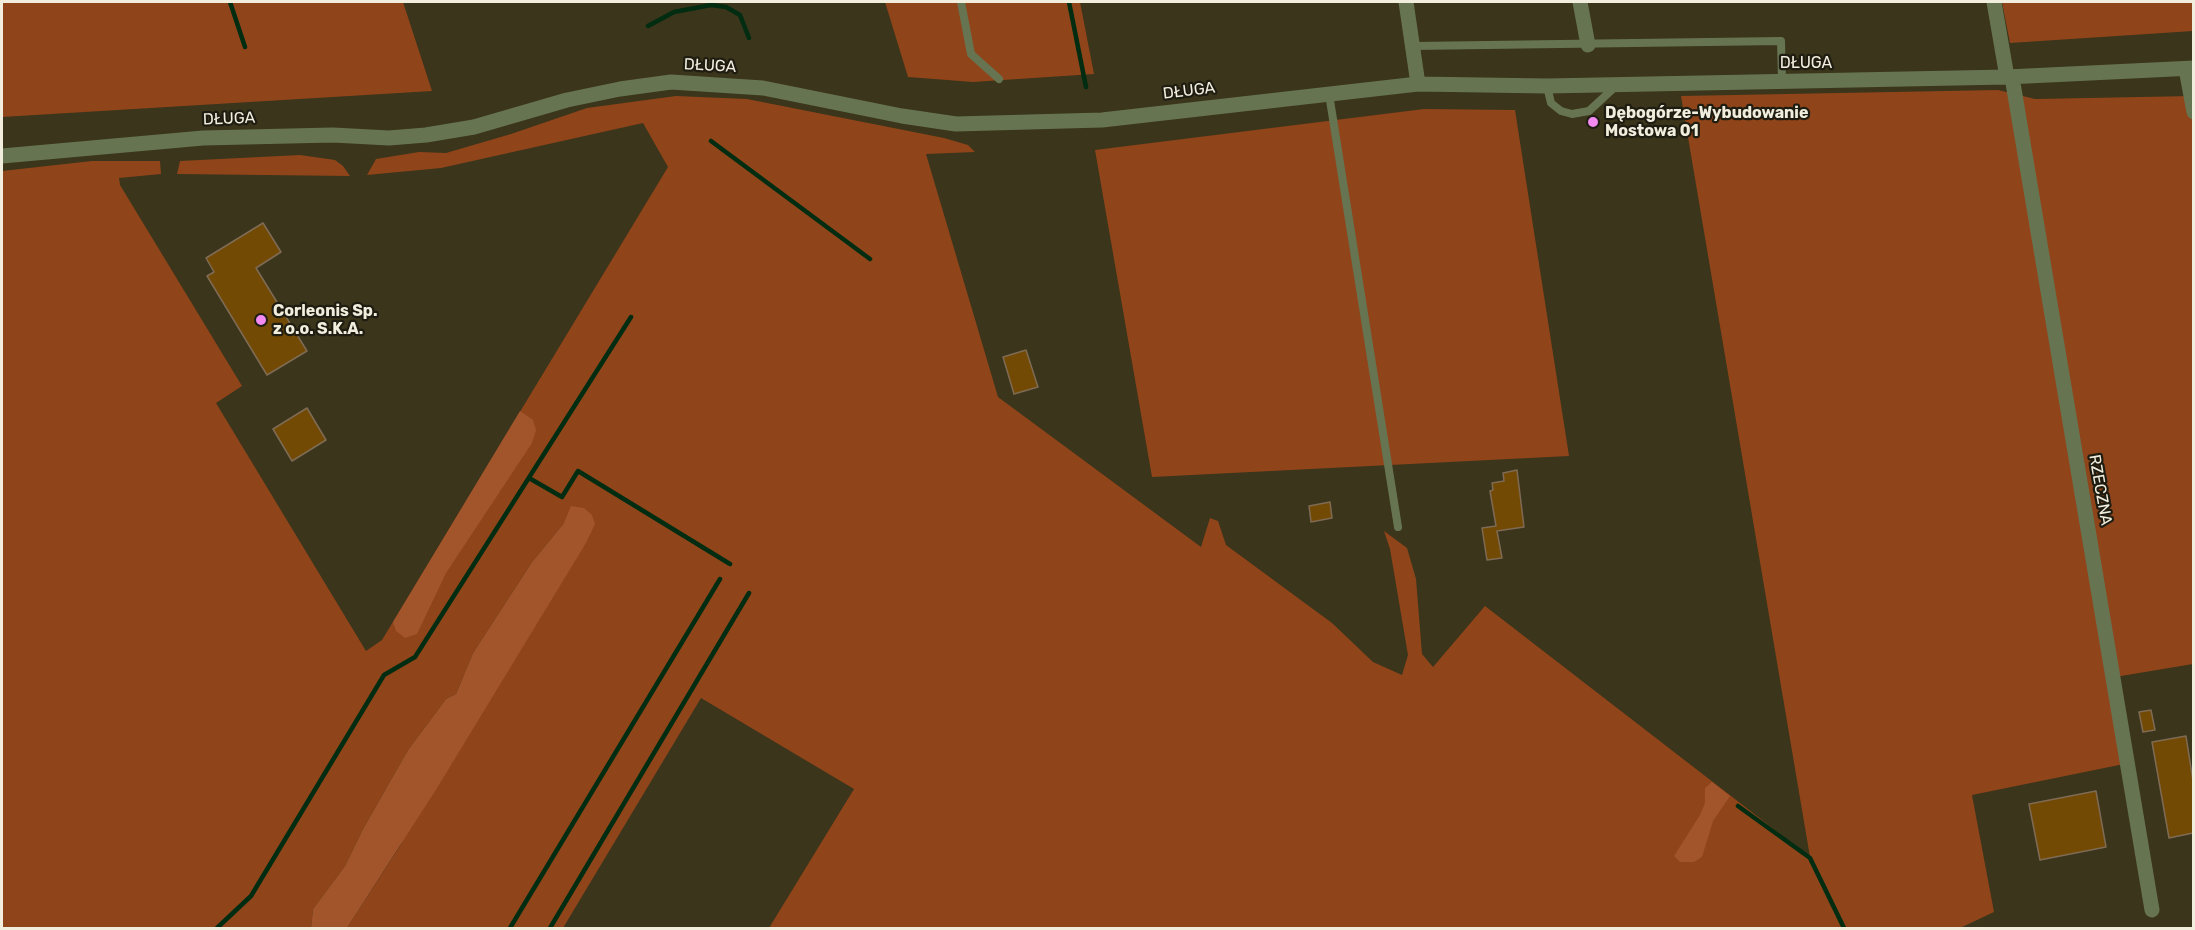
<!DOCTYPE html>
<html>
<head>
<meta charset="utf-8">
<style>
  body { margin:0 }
  #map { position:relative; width:2195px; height:930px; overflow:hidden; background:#3a351b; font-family:Rubik,sans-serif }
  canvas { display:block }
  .frame { position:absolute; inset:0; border:3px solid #f1eede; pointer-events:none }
</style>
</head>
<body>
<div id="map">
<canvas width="2195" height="930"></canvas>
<div class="frame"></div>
</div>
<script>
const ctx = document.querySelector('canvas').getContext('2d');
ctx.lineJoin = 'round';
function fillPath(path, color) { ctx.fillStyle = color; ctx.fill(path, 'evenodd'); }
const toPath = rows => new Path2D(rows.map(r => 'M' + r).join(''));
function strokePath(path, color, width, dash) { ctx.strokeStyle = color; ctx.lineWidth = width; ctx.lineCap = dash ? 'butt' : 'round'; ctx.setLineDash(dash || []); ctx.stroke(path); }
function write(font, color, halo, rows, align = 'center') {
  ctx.font = font + ' Rubik,sans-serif'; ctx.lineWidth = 4.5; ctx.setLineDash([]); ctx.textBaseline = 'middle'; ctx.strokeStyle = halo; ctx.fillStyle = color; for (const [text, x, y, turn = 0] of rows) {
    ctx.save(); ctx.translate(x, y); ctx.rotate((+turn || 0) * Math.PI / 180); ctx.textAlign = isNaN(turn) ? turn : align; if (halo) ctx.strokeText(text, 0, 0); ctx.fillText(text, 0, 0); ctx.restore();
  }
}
const green = toPath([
  [2,2,403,2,432,91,2,117],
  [885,2,1080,2,1094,74,973,82,908,77],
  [2002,2,2193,2,2193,31,2010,43],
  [1998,90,2035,99,2193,96,2193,664,2109,678,2124,764,1972,795,1994,912,1960,928,769,928,854,789,701,698,563,928,347,928,400,846,564,523,532,562,473,653,456,694,446,699,408,750,363,829,345,866,313,909,311,928,2,928,2,171,92,161,160,161,161,174,119,178,120,185,242,386,216,403,366,651,382,640,668,167,643,123,441,168,367,175,376,159,419,152,446,153,511,134,587,108,676,96,747,99,944,138,968,145,975,152,926,154,998,397,1201,547,1210,518,1218,521,1226,545,1332,623,1373,662,1402,675,1408,655,1390,549,1384,531,1407,548,1416,579,1422,654,1433,667,1485,606,1810,857,1681,96],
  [1424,109,1515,110,1569,456,1152,477,1095,150],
  [300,155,335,160,343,166,350,176,177,174,180,161]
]);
const forest = toPath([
  [520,411,533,420,536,430,532,443,446,573,417,634,405,638,396,631,393,622],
  [571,506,584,508,592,515,595,524,586,543,437,788,347,928,311,928,313,909,345,866,363,829,408,750,446,699,456,694,473,653,532,562,564,523],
  [1712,782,1730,796,1713,821,1702,857,1694,862,1680,862,1674,856,1700,815,1705,803,1705,788]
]);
const stream = toPath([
  [230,2,245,47],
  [1069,2,1086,87],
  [648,26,674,12,711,5,726,7,740,15,749,38],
  [711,141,870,259],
  [529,478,562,497,578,471,730,564],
  [1738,806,1810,858,1844,928],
  [217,928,251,896,384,675,415,657,631,317],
  [510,928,720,579],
  [550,928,749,593]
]);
const building = toPath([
  [263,223,281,252,256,268,307,351,267,375,207,276,214,272,206,258,263,223],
  [1026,350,1038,387,1014,394,1003,357,1026,350],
  [307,408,326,440,292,461,273,429,307,408],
  [1517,470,1524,527,1497,531,1502,558,1487,560,1482,528,1496,526,1490,491,1493,490,1492,483,1504,481,1503,473,1517,470],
  [1330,502,1332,518,1311,522,1309,506,1330,502],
  [2151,710,2155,730,2143,732,2139,712,2151,710],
  [2186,736,2193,781,2193,833,2169,838,2152,742,2186,736],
  [2096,791,2106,847,2040,860,2029,804,2096,791]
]);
const lane = toPath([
  [961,2,971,54,999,79],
  [1413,46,1781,41,1782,80],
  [1547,86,1551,103,1561,111,1572,114,1589,111,1617,85],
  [1329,94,1398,527]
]);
const street = toPath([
  [1406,2,1418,84],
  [1580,2,1588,45],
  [1994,2,2007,77],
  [2186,69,2194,112],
  [2012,77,2152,910],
  [2,156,203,138,333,135,389,138,426,135,474,127,567,100,620,89,671,82,763,88,902,116,956,124,1102,120,1418,84,1547,86,2007,77,2194,68]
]);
const markers = [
  [1593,122,6,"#f38af1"],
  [261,320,6,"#f38af1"]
];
const streetNames = [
  ["DŁUGA",1806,63],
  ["DŁUGA",710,66,3],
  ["DŁUGA",1189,91,-7],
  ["DŁUGA",229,119,-2],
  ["RZECZNA",2100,490,80]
];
const poiNames = [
  ["Dębogórze-Wybudowanie",1605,113],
  ["Mostowa 01",1605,131],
  ["Corleonis Sp.",273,311],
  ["z o.o. S.K.A.",273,329]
];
fillPath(green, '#90441a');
fillPath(forest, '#a2542b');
strokePath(stream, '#002d11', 4.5);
fillPath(building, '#734a04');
strokePath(building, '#7f6b54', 1.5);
strokePath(lane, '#677452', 8);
strokePath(street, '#677452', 15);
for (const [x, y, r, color] of markers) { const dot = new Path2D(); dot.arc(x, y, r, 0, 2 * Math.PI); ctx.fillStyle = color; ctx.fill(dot); strokePath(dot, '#1f1d11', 2); }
write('16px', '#f1eede', '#1f1d11', streetNames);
write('bold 16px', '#f1eede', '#1f1d11', poiNames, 'left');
</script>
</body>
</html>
